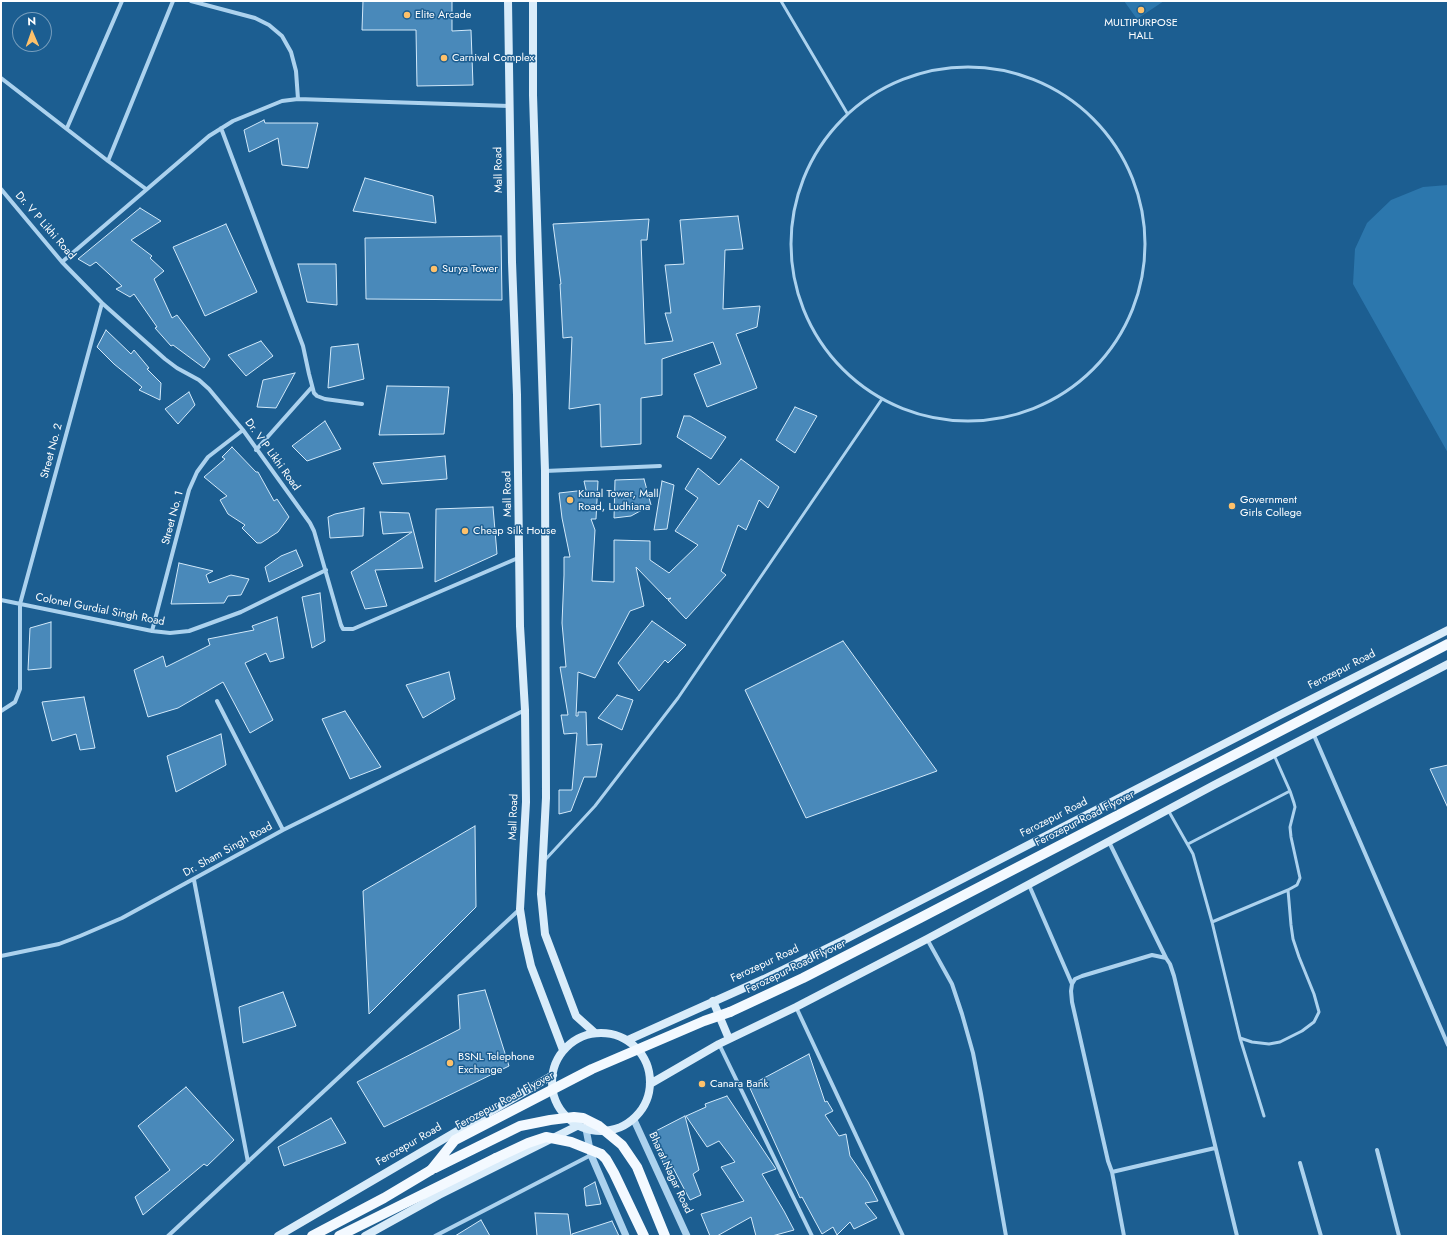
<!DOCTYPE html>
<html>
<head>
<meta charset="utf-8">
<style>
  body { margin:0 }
  #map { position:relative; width:1449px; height:1237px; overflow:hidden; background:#1c5e91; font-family:Jost,sans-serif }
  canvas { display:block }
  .frame { position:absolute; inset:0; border:2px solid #fff; pointer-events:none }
  .north { position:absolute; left:12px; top:12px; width:40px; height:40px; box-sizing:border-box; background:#1c5e91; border:1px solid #779ebd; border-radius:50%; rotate:358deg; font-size:11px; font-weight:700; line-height:16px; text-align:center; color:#fff }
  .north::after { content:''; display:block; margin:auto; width:14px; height:18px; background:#fec16a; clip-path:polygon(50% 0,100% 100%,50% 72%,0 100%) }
</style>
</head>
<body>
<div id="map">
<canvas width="1449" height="1237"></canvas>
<div class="frame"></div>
<div class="north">N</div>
</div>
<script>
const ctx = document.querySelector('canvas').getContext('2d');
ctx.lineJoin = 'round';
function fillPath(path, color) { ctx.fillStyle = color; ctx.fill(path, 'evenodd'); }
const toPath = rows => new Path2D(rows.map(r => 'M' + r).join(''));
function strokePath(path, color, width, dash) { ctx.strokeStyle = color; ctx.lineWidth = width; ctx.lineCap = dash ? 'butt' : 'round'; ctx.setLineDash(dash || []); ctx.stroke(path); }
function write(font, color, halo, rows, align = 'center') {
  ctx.font = font + ' Jost,sans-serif'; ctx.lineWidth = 3; ctx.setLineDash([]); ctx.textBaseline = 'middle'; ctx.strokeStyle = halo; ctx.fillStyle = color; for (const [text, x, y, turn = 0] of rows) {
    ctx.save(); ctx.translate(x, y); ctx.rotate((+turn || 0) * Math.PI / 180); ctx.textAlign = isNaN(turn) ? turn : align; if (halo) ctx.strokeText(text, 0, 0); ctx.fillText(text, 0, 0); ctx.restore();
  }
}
const green = toPath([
  [1124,1,1164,1,1137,19],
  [1448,185,1448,453,1353,284,1355,249,1367,223,1391,200,1423,187]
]);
const building = toPath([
  [363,1,452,1,452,31,471,30,473,85,417,86,416,30,362,30,363,1],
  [264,120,265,123,318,123,308,168,282,165,278,138,249,152,244,130,264,120],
  [365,178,433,196,436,223,353,211,365,178],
  [140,208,161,221,131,240,152,256,150,258,164,271,154,279,172,318,177,315,210,359,204,368,173,345,171,346,155,328,157,327,134,294,130,297,116,289,122,286,96,262,90,266,78,259,140,208],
  [738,216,743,249,725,250,723,309,760,306,757,327,736,334,757,388,707,407,694,374,721,364,713,342,662,359,662,395,641,398,641,444,601,447,600,404,569,409,572,337,563,338,560,284,561,284,553,224,649,219,647,240,641,240,645,344,673,341,665,313,671,313,665,265,684,264,680,220,738,216],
  [226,224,257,292,205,316,173,247,226,224],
  [501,236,502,300,366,299,365,238,501,236],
  [298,264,336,264,337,305,307,302,298,264],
  [106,330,131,354,134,350,149,368,147,369,161,383,160,400,139,390,142,387,114,364,97,347,106,330],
  [261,341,273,356,246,376,228,355,261,341],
  [358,344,364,379,328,388,331,347,358,344],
  [295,373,276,408,257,407,263,380,295,373],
  [387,386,449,387,444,434,379,435,387,386],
  [189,392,195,405,178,424,165,409,189,392],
  [795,407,817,416,795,453,776,440,795,407],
  [684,416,690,416,726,437,711,459,677,437,684,416],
  [325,421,341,449,307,461,292,446,325,421],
  [232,447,256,472,258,472,274,501,277,499,289,517,278,532,261,543,257,543,242,528,245,525,228,514,220,500,227,496,204,477,225,459,222,457,232,447],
  [445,456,447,479,382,484,373,463,445,456],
  [741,459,779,487,768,508,759,500,746,530,738,525,721,571,726,575,686,619,668,600,671,598,667,599,636,567,644,606,630,611,595,678,578,672,576,716,578,716,578,712,586,712,587,745,602,744,596,777,584,777,571,811,559,814,559,790,572,790,577,733,564,734,561,715,568,715,560,667,566,667,562,623,564,575,564,557,570,557,562,518,559,493,586,490,584,481,598,481,596,519,591,519,595,530,592,581,614,582,614,540,650,541,650,560,669,573,698,545,675,531,698,498,685,489,698,468,719,485,741,459],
  [644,479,651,505,631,516,614,518,615,480,644,479],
  [662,481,674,485,667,529,654,530,662,481],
  [493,507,497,554,435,582,436,509,493,507],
  [364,508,363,536,330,538,328,517,335,514,364,508],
  [380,512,409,513,423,568,375,570,387,606,365,609,351,572,412,532,383,534,380,512],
  [296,550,303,566,269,582,265,567,281,556,296,550],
  [179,563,213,571,206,575,209,583,231,575,249,579,241,595,228,596,224,603,171,604,179,563],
  [320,593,325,641,312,648,302,597,320,593],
  [277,617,284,658,270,662,266,653,245,663,273,720,250,733,223,682,178,708,148,717,134,670,163,656,166,667,210,645,208,639,254,630,252,626,277,617],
  [652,621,686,645,668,663,665,660,639,691,618,663,652,621],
  [51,622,51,668,28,670,30,628,51,622],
  [843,641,937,771,806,818,745,690,843,641],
  [449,672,455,699,423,718,406,685,449,672],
  [617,695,633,700,622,730,598,718,617,695],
  [84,697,95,748,80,750,76,734,52,741,42,702,84,697],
  [345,711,381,767,350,779,322,719,345,711],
  [221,734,226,765,176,792,167,756,221,734],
  [1448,765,1448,808,1430,769,1448,765],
  [475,826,476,907,369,1014,363,891,475,826],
  [485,990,509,1066,384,1127,357,1082,460,1029,458,995,485,990],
  [283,992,296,1026,243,1043,239,1007,283,992],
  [809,1054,825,1102,827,1101,833,1111,825,1115,839,1136,846,1134,850,1156,868,1182,878,1201,865,1203,877,1218,854,1229,850,1222,837,1235,833,1227,822,1234,802,1197,800,1198,749,1086,809,1054],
  [186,1087,234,1140,207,1166,204,1164,143,1215,135,1197,170,1170,138,1126,186,1087],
  [727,1096,774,1166,776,1169,762,1174,784,1211,794,1230,772,1236,756,1236,751,1217,717,1236,710,1236,701,1214,744,1201,721,1167,735,1162,719,1141,707,1147,686,1116,706,1107,705,1104,727,1096],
  [685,1116,699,1170,693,1174,701,1195,690,1200,671,1164,665,1167,650,1134,685,1116],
  [331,1118,346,1143,284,1166,278,1147,331,1118],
  [595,1182,601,1204,586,1206,584,1188,595,1182],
  [535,1213,568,1214,571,1236,537,1236,535,1213],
  [481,1220,490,1236,455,1236,481,1220],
  [612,1221,619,1236,572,1236,572,1234,612,1221]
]);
const service = toPath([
  [781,1,847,113],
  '791 244a177 177 0 1 1 354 0a177 177 0 1 1-354 0Z',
  [1168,810,1193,854,1212,922,1240,1038,1252,1042,1269,1044,1280,1042,1302,1031,1314,1022,1319,1012,1314,994,1299,957,1293,939,1291,925,1288,890,1297,885,1300,878,1291,837,1290,827,1295,807,1294,803,1290,791],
  [1188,844,1290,791,1274,755],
  [545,860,595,806,678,698,882,399],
  [1212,922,1288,890],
  [1240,1038,1264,1116]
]);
const minor = toPath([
  [191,1,255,18,269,25,282,36,291,52,296,71,298,99],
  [1,78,108,161,146,189],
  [67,128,122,1],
  [221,128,303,346,309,374,314,393,317,396,325,399,362,404],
  [108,161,173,1],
  [1,189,62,262,102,303,165,359,177,368,199,380,209,389,243,430,310,523,314,531,341,625,343,629,353,629,518,558],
  [62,262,209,136,233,121,282,101,298,99,509,106],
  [256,450,312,387],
  [545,471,660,466],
  [1,600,152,631,170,633,189,631,241,612,326,570],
  [152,631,189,490,197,472,208,457,243,430],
  [217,701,283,830],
  [1,711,15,702,20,689,20,604,102,303],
  [1313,733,1448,1045],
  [1109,842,1166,958],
  [194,880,248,1162],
  [1029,885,1072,984],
  [927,939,952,984,962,1014,973,1053,981,1094,1006,1236],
  [1,956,59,944,80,936,122,918,283,830,525,710],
  [796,1007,903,1236],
  [719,1044,812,1236],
  [1377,1150,1399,1236],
  [1300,1163,1321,1236],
  [1112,1172,1215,1148],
  [168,1236,520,909],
  [435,1236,591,1155],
  [1124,1236,1112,1172,1108,1161,1072,1002,1071,991,1072,984,1075,979,1082,976,1152,955,1166,958,1170,964,1174,976,1237,1236]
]);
const tertiary = toPath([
  [634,1120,687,1236],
  [586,1129,591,1155,626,1236]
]);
const secondary = toPath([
  [508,1,512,262,517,395,520,626,525,710,526,802,520,909,524,935,531,966,563,1050],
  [533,1,533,95,545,471,546,798,541,894,545,934,576,1016,595,1033],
  [713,1001,729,1039],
  '552 1082a49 49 0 1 1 98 0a49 49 0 1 1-98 0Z',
  [628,1040,764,979,846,939,1278,716,1448,630],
  [650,1084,719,1044,796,1007,927,939,1214,785,1448,664],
  [278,1236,553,1075],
  [365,1236,439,1195,579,1125]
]);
const primary = toPath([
  [730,1012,803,978,920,918,1448,644],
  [601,1154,606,1159,614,1173,644,1236],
  [312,1236,384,1198,431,1170],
  [339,1236,496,1158]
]);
const primaryBridge = toPath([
  [496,1158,528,1143,546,1137,571,1142,601,1154],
  [435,1168,520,1126,550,1120,574,1117,583,1118,599,1126,622,1145,637,1167,665,1236],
  [431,1170,455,1140,592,1069,704,1021,730,1012]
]);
const markers = [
  [1141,10,4,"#fec16a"],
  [407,15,4,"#fec16a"],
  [444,58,4,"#fec16a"],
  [434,269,4,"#fec16a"],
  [570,500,4,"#fec16a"],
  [1232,506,4,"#fec16a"],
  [465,531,4,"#fec16a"],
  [450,1063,4,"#fec16a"],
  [702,1084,4,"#fec16a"]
];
const poiNames = [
  ["Elite Arcade",415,15],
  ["MULTIPURPOSE",1141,23,"center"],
  ["HALL",1141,36,"center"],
  ["Carnival Complex",452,58],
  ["Surya Tower",442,269],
  ["Kunal Tower, Mall",578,494],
  ["Road, Ludhiana",578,507],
  ["Government",1240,500],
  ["Girls College",1240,513],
  ["Cheap Silk House",473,531],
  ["BSNL Telephone",458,1057],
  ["Exchange",458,1070],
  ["Canara Bank",710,1084]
];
const streetNames = [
  ["Mall Road",499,170,-91],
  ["Dr. V P Likhi Road",45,226,49],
  ["Street No. 2",52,451,-75],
  ["Dr. V P Likhi Road",272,455,54],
  ["Mall Road",508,494,-91],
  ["Street No. 1",173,518,-75],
  ["Colonel Gurdial Singh Road",100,610,11],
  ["Ferozepur Road",1342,670,-27],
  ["Mall Road",514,817,-88],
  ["Ferozepur Road",1054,818,-27],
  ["Ferozepur Road Flyover",1085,819,-27],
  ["Dr. Sham Singh Road",228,850,-29],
  ["Ferozepur Road",765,964,-25],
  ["Ferozepur Road Flyover",796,967,-26],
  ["Ferozepur Road Flyover",505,1101,-28],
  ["Ferozepur Road",409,1145,-30],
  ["Bharat Nagar Road",670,1173,65]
];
fillPath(green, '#2c77ad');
fillPath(building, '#4989ba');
strokePath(building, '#d2e9fa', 1);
strokePath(service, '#acd2ee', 3);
strokePath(minor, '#acd2ee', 4);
strokePath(tertiary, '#acd2ee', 7);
strokePath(secondary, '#d9ecfa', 8);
strokePath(primary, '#f3f9ff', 10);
strokePath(primaryBridge, '#f3f9ff', 10);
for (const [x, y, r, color] of markers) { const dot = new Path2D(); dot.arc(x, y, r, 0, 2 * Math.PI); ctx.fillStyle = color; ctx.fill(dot); strokePath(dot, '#1c5e91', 1.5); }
write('11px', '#fff', '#1c5e91', poiNames, 'left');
write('11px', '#fff', '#1c5e91', streetNames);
</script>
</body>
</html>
